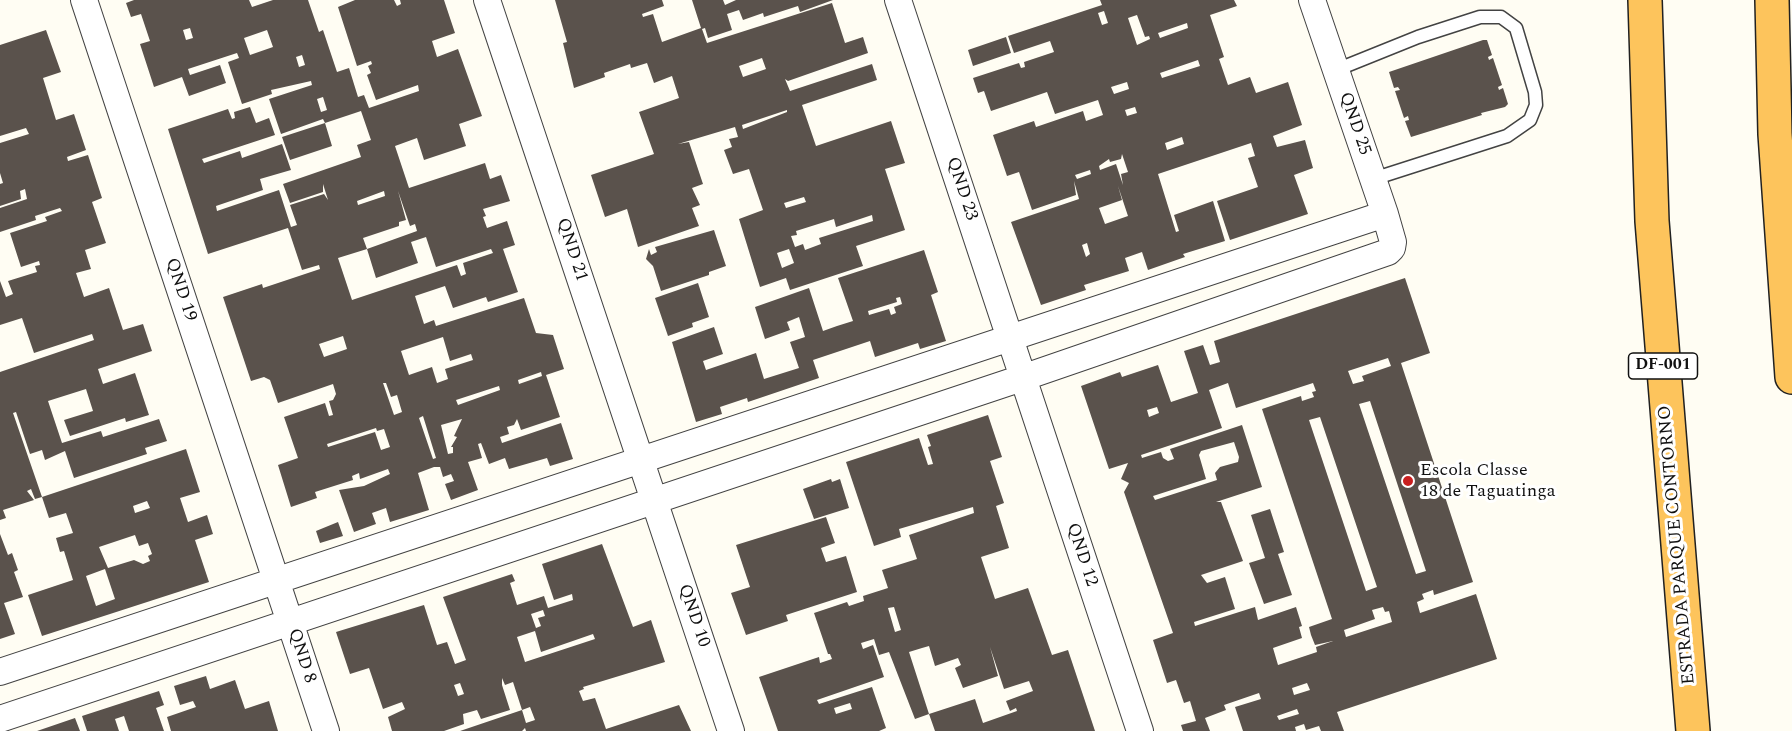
<!DOCTYPE html>
<html>
<head>
<meta charset="utf-8">
<style>
  body { margin:0 }
  canvas { display:block; background:#fffdf3 }
</style>
</head>
<body>
<canvas width="1792" height="731"></canvas>
<script>
const ctx = document.querySelector('canvas').getContext('2d');
ctx.lineJoin = 'round';
function fillPath(path, color) { ctx.fillStyle = color; ctx.fill(path, 'evenodd'); }
const toPath = rows => new Path2D(rows.map(r => 'M' + r).join(''));
function strokePath(path, color, width, dash) { ctx.strokeStyle = color; ctx.lineWidth = width; ctx.lineCap = dash ? 'butt' : 'round'; ctx.setLineDash(dash || []); ctx.stroke(path); }
function write(font, color, halo, rows, align = 'center') {
  ctx.font = font + ' Spectral,serif'; ctx.lineWidth = 6; ctx.setLineDash([]); ctx.textBaseline = 'middle'; ctx.strokeStyle = halo; ctx.fillStyle = color; for (const [text, x, y, turn = 0] of rows) {
    ctx.save(); ctx.translate(x, y); ctx.rotate((+turn || 0) * Math.PI / 180); ctx.textAlign = isNaN(turn) ? turn : align; if (halo) ctx.strokeText(text, 0, 0); ctx.fillText(text, 0, 0); ctx.restore();
  }
}
const building = toPath([
  [134,0,249,0,252,7,273,0,308,0,319,32,323,30,337,72,349,68,358,97,364,95,369,108,419,91,418,85,376,100,367,75,371,73,368,66,372,64,371,61,357,66,338,7,355,0,394,0,397,6,401,4,400,0,444,0,455,33,432,41,437,57,458,49,482,116,459,124,466,146,424,160,417,138,395,146,409,188,485,163,490,179,501,175,510,201,483,209,486,216,483,217,487,228,507,221,515,245,503,249,518,292,488,302,486,297,453,308,445,286,415,296,424,324,434,320,436,326,524,298,536,333,553,335,564,369,546,375,560,417,521,430,517,419,514,425,507,427,509,434,500,437,502,443,561,423,573,459,550,466,547,458,509,469,505,458,489,464,481,443,478,444,482,458,468,462,478,490,451,500,445,484,454,481,451,474,443,477,440,467,434,467,418,473,429,510,390,522,386,508,372,513,376,524,354,532,339,490,364,486,390,474,388,469,360,479,359,473,352,476,353,480,315,492,317,498,291,507,278,465,298,458,284,417,325,403,329,416,333,415,329,401,333,400,336,394,333,384,278,403,270,380,264,377,251,381,223,297,262,284,263,288,320,269,319,265,302,270,288,228,208,254,168,129,228,109,232,119,235,118,234,112,250,107,256,123,269,118,275,135,202,159,204,163,240,151,242,158,282,144,291,170,260,179,263,190,216,206,217,211,279,190,291,227,297,225,290,205,324,194,328,200,323,184,323,192,290,203,283,184,361,157,357,145,371,140,361,111,325,123,323,119,281,134,269,99,312,85,311,81,271,90,272,94,242,104,228,62,239,58,237,53,188,69,190,75,220,65,226,83,189,96,182,77,154,87,140,44,150,41,141,14,131,17,126,3],
  [190,28,193,38,186,40,183,30],
  [267,30,273,47,250,55,244,38],
  [302,55,305,65,299,67,296,57],
  [323,97,327,110,321,112,317,99],
  [384,191,385,196,358,205,357,201],
  [398,191,410,226,415,224,417,231,367,249,376,278,418,263,411,242,426,237,436,267,491,249,493,253,463,263,466,274,461,276,457,265,352,300,338,258,367,249,363,238,399,226,399,222,406,220],
  [343,336,347,349,324,357,319,344],
  [443,337,450,361,471,354,473,360,445,369,448,379,437,383,432,367,409,375,401,351],
  [541,372,542,376,519,384,518,380],
  [383,383,386,383,391,397,397,395,402,412,394,415],
  [499,386,500,390,458,405,456,400],
  [423,416,436,458,433,459,419,418],
  [462,419,454,436,457,437,451,447,453,447,453,453,448,454,441,425],
  [376,428,377,431,384,429,390,447,381,450,375,432,328,447,327,444],
  [555,0,662,0,664,6,642,14,643,17,653,14,662,42,701,28,692,0,723,0,725,5,736,0,833,0,800,12,798,6,764,17,763,13,743,20,739,10,727,14,732,30,708,38,705,28,702,29,707,43,832,3,845,43,863,37,868,53,788,81,785,79,790,91,872,64,877,80,802,105,816,146,891,121,905,163,885,169,905,230,856,246,863,266,790,290,786,278,760,287,739,219,763,210,749,169,733,174,724,150,732,147,729,139,738,137,735,127,678,144,689,142,703,184,692,188,700,205,692,208,699,226,638,247,627,209,605,217,591,175,654,154,639,112,679,98,672,76,654,83,647,63,631,68,630,64,604,73,605,77,574,88,563,43,567,42],
  [762,58,766,69,743,77,739,66],
  [787,110,787,112,743,129,742,125],
  [804,197,806,202,786,208,784,203],
  [872,215,873,221,819,238,821,244,805,250,803,244,795,247,791,236,797,235,796,231,834,219,836,227],
  [789,249,794,263,782,268,777,253],
  [1100,0,1234,0,1237,6,1210,15,1224,57,1219,59,1228,85,1250,77,1256,93,1288,82,1302,125,1273,136,1277,147,1305,140,1313,168,1294,175,1308,214,1230,240,1217,201,1258,187,1248,158,1255,156,1251,143,1158,174,1176,232,1179,231,1174,215,1213,201,1225,241,1183,254,1185,257,1148,270,1142,252,1125,258,1129,271,1084,285,1086,290,1041,305,1011,222,1079,199,1074,181,1076,195,1032,210,1019,172,1007,176,993,135,1034,121,1036,127,1083,111,1086,121,1103,115,1098,100,1055,114,1047,92,991,111,984,91,978,93,973,78,1019,63,1021,68,1025,67,1024,62,1054,52,1050,41,1014,53,1008,36,1102,5],
  [1104,11,1108,23,1102,25,1098,13],
  [1137,15,1145,37,1149,36,1150,39,1137,45,1128,18],
  [1187,23,1188,28,1160,38,1158,33],
  [1198,60,1200,66,1162,78,1160,73],
  [1127,82,1129,89,1114,94,1111,87],
  [1135,107,1137,113,1127,116,1125,110],
  [1182,137,1184,144,1167,150,1165,143],
  [1122,154,1128,172,1121,174,1123,185,1116,164,1100,170,1099,166,1109,159,1110,162,1121,159],
  [1090,170,1091,174,1077,179,1075,175],
  [1118,186,1128,216,1105,224,1099,208,1122,200],
  [1087,243,1090,254,1086,257,1082,245],
  [46,30,61,72,43,78,56,120,74,114,86,150,67,157,68,161,88,155,102,198,92,202,106,243,85,250,91,269,76,273,84,297,109,288,123,330,143,324,152,351,98,369,103,384,135,373,149,415,126,422,125,418,70,436,64,420,93,411,86,389,48,401,62,443,101,431,103,437,159,419,167,441,145,448,147,454,74,478,65,451,45,460,42,450,30,454,16,412,13,413,42,497,35,499,31,489,27,491,34,500,3,510,6,518,0,520,0,372,94,340,92,334,34,353,22,318,0,325,0,281,6,297,13,294,8,281,37,272,35,266,40,265,39,261,21,267,10,233,47,221,45,217,62,211,60,208,35,216,36,220,0,232,0,208,27,199,25,189,20,191,21,199,0,206,0,184,3,183,0,173,0,143,29,134,26,128,0,136,0,45],
  [1006,37,1011,53,973,66,968,50],
  [1483,40,1487,40,1492,55,1488,57,1489,60,1493,58,1502,85,1498,87,1499,90,1503,88,1508,104,1505,107,1481,113,1482,115,1411,137,1405,121,1409,120,1408,116,1404,118,1395,91,1400,90,1398,87,1394,88,1389,72],
  [325,123,332,146,290,160,282,137],
  [714,230,726,266,709,272,709,275,661,291,653,266,646,259,649,249,651,255,657,252,655,247],
  [924,250,938,292,931,295,946,341,920,349,918,343,875,357,870,341,813,360,819,378,748,402,747,398,720,407,722,414,696,422,672,342,714,327,723,354,703,361,706,370,756,353,764,379,799,368,790,342,805,337,799,317,787,322,790,330,765,339,755,307,809,288,823,331,837,326,853,321,838,278],
  [900,297,902,304,894,307,896,313,891,315,889,309,869,315,868,311,897,302,896,298],
  [1405,278,1430,353,1401,363,1473,582,1434,595,1433,590,1422,594,1424,599,1417,602,1420,613,1476,594,1497,659,1337,712,1344,731,1321,731,1319,726,1306,730,1304,724,1295,727,1296,731,1243,731,1235,707,1261,699,1259,693,1224,705,1226,710,1205,718,1210,731,1183,731,1181,725,1196,721,1190,701,1184,703,1176,680,1167,683,1153,640,1173,633,1124,492,1129,483,1121,479,1128,463,1109,469,1081,386,1120,372,1122,377,1158,365,1171,402,1198,393,1184,351,1203,345,1210,365,1220,362,1214,341],
  [1388,358,1391,366,1362,376,1364,381,1353,384,1348,371],
  [1228,383,1236,408,1313,383,1316,391,1312,392,1314,397,1302,401,1301,396,1262,409,1332,619,1309,627,1311,635,1315,645,1333,641,1316,647,1317,652,1278,665,1273,648,1302,638,1299,627,1302,626,1296,607,1258,620,1255,607,1195,626,1194,622,1235,609,1225,577,1207,583,1201,575,1243,561,1221,502,1216,502,1262,487,1242,425,1170,449,1174,459,1168,461,1163,458,1161,452,1142,458,1141,455,1222,428,1209,390],
  [1370,401,1426,571,1416,574,1359,404],
  [1157,407,1159,413,1149,417,1147,410],
  [1320,417,1377,587,1366,591,1309,420],
  [1234,442,1239,457,1238,462,1220,467,1215,473,1217,480,1155,500,1153,496,1206,479,1199,455,1201,451],
  [1383,607,1385,612,1389,611,1392,622,1346,637,1344,630,1375,619,1372,610],
  [1307,683,1310,690,1294,695,1292,688],
  [1297,709,1299,714,1279,720,1277,716],
  [698,283,709,317,692,323,693,327,668,336,655,298],
  [988,415,1002,457,990,461,1004,503,996,506,1009,548,981,557,995,599,1028,588,1052,655,1068,650,1095,731,935,731,929,714,975,699,983,723,1017,711,1016,708,1010,711,1006,701,1033,691,1029,681,1004,689,990,647,998,676,963,688,955,668,961,665,958,658,935,666,929,646,922,648,909,652,929,714,915,719,889,652,879,655,874,639,861,643,863,649,873,645,884,677,817,700,819,704,872,687,886,728,879,731,778,731,759,677,819,657,820,663,832,659,830,654,828,654,814,613,847,602,849,606,864,601,863,596,888,588,882,570,917,559,909,535,974,513,973,507,899,529,901,537,874,546,846,462,919,438,928,465,933,464,928,447,931,446,927,435],
  [894,607,901,630,895,632,888,608],
  [850,703,852,709,836,714,834,708],
  [186,449,200,492,180,498,188,522,207,515,213,534,195,540,209,582,42,636,28,595,73,580,64,551,60,552,56,538,73,533,66,513,49,518,42,497],
  [147,501,150,508,135,513,133,506],
  [135,535,139,546,148,543,152,554,148,556,150,561,143,564,134,560,108,568,99,547],
  [105,569,115,599,96,606,86,576],
  [831,479,832,482,840,479,849,508,814,519,803,489],
  [1270,509,1284,552,1278,554,1292,595,1264,604,1249,563,1265,558,1251,515],
  [826,517,835,543,821,548,826,562,846,556,857,592,786,615,788,621,746,635,731,593,750,587,736,545],
  [338,522,343,536,320,543,316,531],
  [0,534,8,555,12,553,18,570,14,572,23,597,4,603,15,634,0,639],
  [602,544,633,627,651,620,665,662,583,687,584,689,579,691,583,701,595,698,606,729,679,705,691,731,526,731,525,728,522,731,460,731,522,710,526,723,535,720,530,707,522,710,513,682,505,685,502,678,502,685,510,710,481,719,477,710,463,714,464,724,444,731,392,731,388,717,405,709,402,702,383,709,369,668,350,674,336,632,424,605,437,645,447,642,455,664,466,660,443,597,512,574,515,581,510,583,517,605,544,596,548,608,573,600,572,594,554,600,542,564],
  [543,610,545,616,538,618,541,626,536,628,531,614],
  [535,631,541,652,593,634,595,639,525,662,517,637],
  [460,683,464,694,458,696,454,685],
  [206,676,210,689,235,680,245,709,269,701,278,731,171,731,167,717,196,707,193,701,180,705,174,686],
  [159,691,164,705,156,708,164,731,129,731,124,716,115,719,119,731,87,731,82,716],
  [75,718,80,731,37,731]
]);
const service = toPath([
  [1336,70,1418,37,1480,17,1501,17,1516,28,1535,92,1536,105,1530,120,1507,136,1373,179]
]);
const minor = toPath([
  [84,0,326,731],
  [487,0,731,731],
  [898,0,1140,731],
  [0,672,1385,214],
  [0,719,1022,378,1388,252,1392,248,1393,242,1385,214,1312,0]
]);
const trunk = toPath([
  [1645,0,1652,221,1693,731],
  [1772,0,1775,134,1792,377]
]);
const markers = [
  [1408,481,6,"#c91f1f"]
];
const shields = [
  [1663,366,69]
];
const shieldNames = [
  ["DF-001",1663,366]
];
const streetNames = [
  ["QND 25",1354,124,71],
  ["QND 23",961,189,72],
  ["QND 21",571,250,72],
  ["QND 19",180,290,72],
  ["ESTRADA PARQUE CONTORNO",1678,545,-95],
  ["QND 12",1081,555,72],
  ["QND 10",693,616,71],
  ["QND 8",301,656,72]
];
const poiNames = [
  ["Escola Classe",1420,471],
  ["18 de Taguatinga",1420,492]
];
fillPath(building, '#5a524c');
strokePath(service, '#434343', 15);
strokePath(minor, '#434343', 28);
strokePath(trunk, '#212121', 36);
strokePath(service, '#fff', 12);
strokePath(minor, '#fff', 26);
strokePath(trunk, '#fdc45c', 33);
for (const [x, y, r, color] of markers) { const dot = new Path2D(); dot.arc(x, y, r, 0, 2 * Math.PI); ctx.fillStyle = color; ctx.fill(dot); strokePath(dot, '#fff', 2); }
for (const [x, y, w] of shields) { const box = new Path2D(); box.roundRect(x - w / 2, y - 13, w, 26, 4.5); ctx.fillStyle = '#fff'; ctx.fill(box); strokePath(box, '#101010', 1.5); }
write('bold 16px', '#101010', null, shieldNames);
write('18px', '#101010', '#fff', streetNames);
write('18px', '#101010', '#fff', poiNames, 'left');
</script>
</body>
</html>
